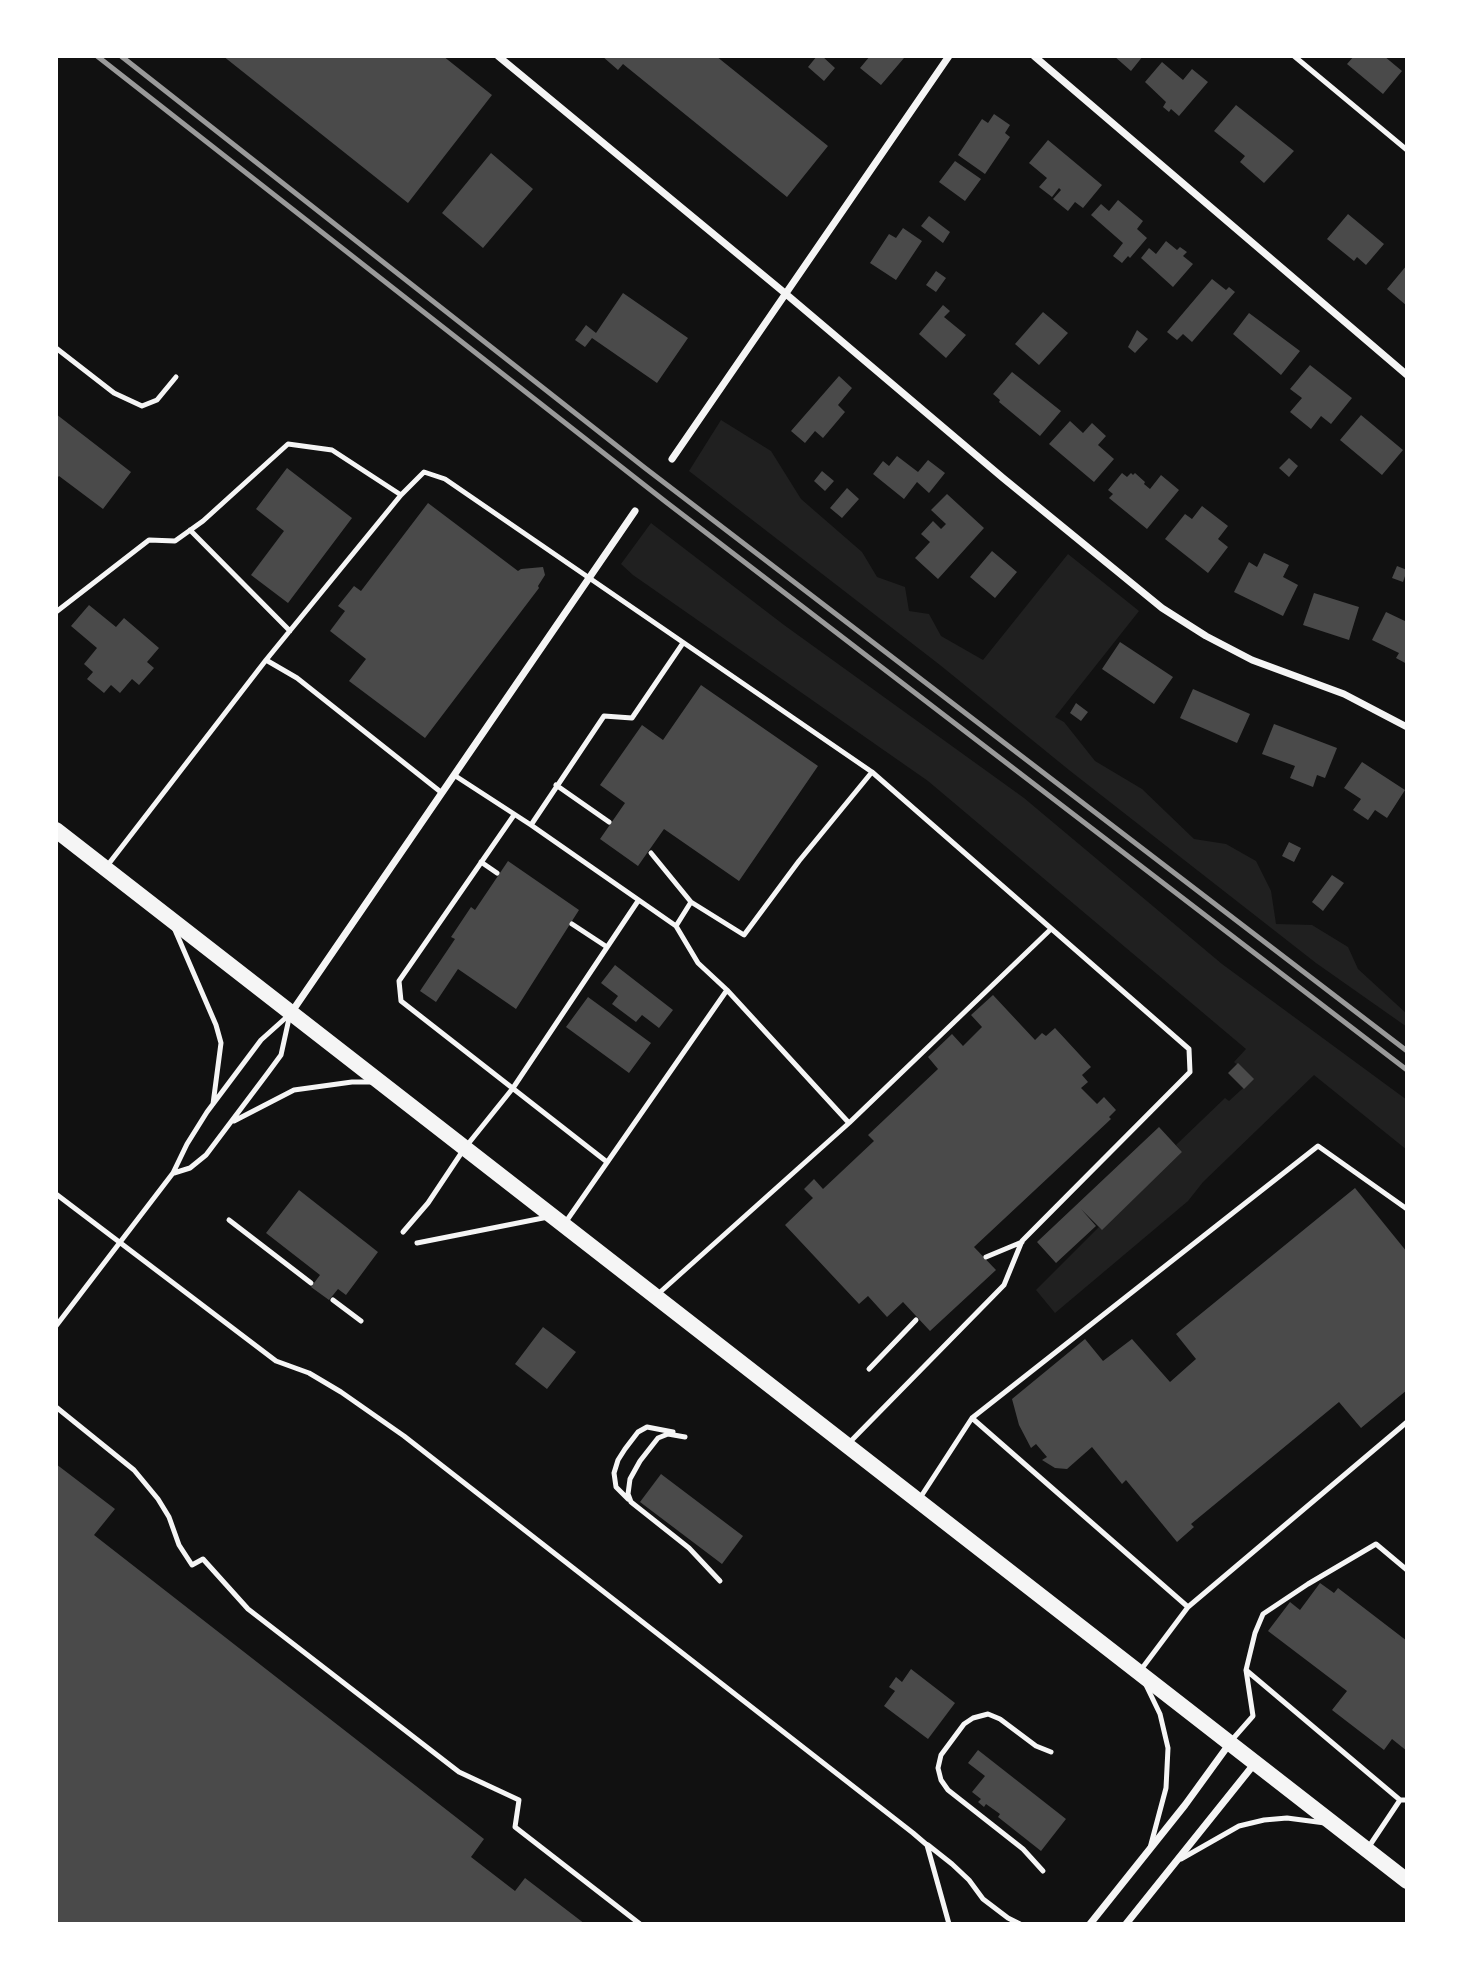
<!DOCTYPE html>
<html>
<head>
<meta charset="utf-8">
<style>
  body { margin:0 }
  #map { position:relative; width:1463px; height:1980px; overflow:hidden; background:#111; font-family:"IBM Plex Serif",serif }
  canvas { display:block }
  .frame { position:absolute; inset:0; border:58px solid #fff; pointer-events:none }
</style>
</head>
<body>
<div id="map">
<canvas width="1463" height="1980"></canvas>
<div class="frame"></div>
</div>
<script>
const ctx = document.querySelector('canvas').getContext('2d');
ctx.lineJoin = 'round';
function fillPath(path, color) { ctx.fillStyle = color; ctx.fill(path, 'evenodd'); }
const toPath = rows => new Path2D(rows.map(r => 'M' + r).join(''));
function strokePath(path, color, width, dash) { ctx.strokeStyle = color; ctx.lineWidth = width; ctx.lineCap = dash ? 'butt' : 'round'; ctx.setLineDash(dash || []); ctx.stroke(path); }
const green = toPath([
  [721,420,771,451,801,499,862,552,877,577,905,587,909,611,929,614,941,636,983,660,1068,554,1139,611,1055,717,1064,722,1095,761,1142,789,1194,839,1226,844,1256,861,1271,891,1276,924,1312,925,1348,947,1358,969,1407,1014,1407,1027,1316,963,1069,770,940,665,689,471],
  [651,523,784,625,1024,798,1222,964,1407,1100,1407,1150,1314,1075,1203,1182,1188,1201,1055,1313,1036,1290,1099,1227,1102,1229,1182,1152,1176,1145,1225,1098,1229,1101,1253,1079,1234,1062,1246,1049,928,781,633,575,621,564]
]);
const building = toPath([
  [223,56,443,56,492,95,408,203],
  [602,56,716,56,828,146,787,197,623,64,618,70],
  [817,56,822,56,835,68,824,81,808,67],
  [870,56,901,56,904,58,881,85,860,68],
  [1114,56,1143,56,1131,71],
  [1354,56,1384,56,1402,71,1383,94,1347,64],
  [1162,62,1183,80,1192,69,1208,82,1179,116,1171,109,1169,112,1163,107,1166,102,1145,82],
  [1236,105,1294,151,1264,183,1240,162,1245,156,1214,131],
  [994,114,1010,125,1005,133,1010,137,985,174,958,155,982,119,988,123],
  [1048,140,1102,185,1083,208,1075,202,1068,211,1053,199,1061,190,1059,188,1052,197,1039,187,1047,178,1029,163],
  [491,153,533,189,483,248,442,213],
  [955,161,981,179,965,201,939,182],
  [1118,200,1143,221,1137,229,1147,238,1130,258,1128,256,1122,263,1113,256,1123,243,1091,215,1101,204,1109,211],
  [1348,214,1384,244,1366,265,1357,257,1354,261,1327,239],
  [929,216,950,232,943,243,921,226],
  [903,228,922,241,896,280,870,263,889,234,896,238],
  [1166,241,1177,250,1180,247,1187,252,1183,256,1193,264,1173,287,1141,258,1149,248,1156,254],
  [1407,265,1407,306,1387,289],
  [936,271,946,278,936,292,926,285],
  [1212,279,1226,290,1229,287,1235,292,1192,342,1183,334,1177,340,1167,332],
  [623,293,688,338,657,383,592,338,585,347,575,340,586,325,596,333],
  [943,305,950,311,944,317,966,335,946,358,919,334],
  [1043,312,1068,333,1039,365,1015,344],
  [1249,313,1300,351,1281,375,1233,334],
  [1137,330,1148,339,1135,353,1128,347],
  [1310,365,1352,398,1331,424,1321,416,1311,429,1290,412,1302,398,1290,389],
  [1012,372,1061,411,1040,436,999,402,1000,400,993,394],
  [839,376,852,388,838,405,845,412,823,438,815,431,805,443,791,431],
  [56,414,131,472,103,509,59,476,56,479],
  [1361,415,1403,450,1382,475,1340,440],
  [1070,421,1083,433,1092,423,1106,436,1098,445,1114,459,1094,482,1049,444],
  [897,456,918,472,928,460,945,473,929,493,917,482,904,499,873,474,883,461,889,466],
  [1289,458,1298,466,1289,477,1279,468],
  [287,468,352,518,288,603,251,575,284,531,256,509],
  [822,471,834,481,825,491,814,481],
  [1122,473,1127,477,1131,473,1133,475,1135,473,1145,482,1144,484,1150,489,1161,475,1179,490,1147,529,1109,498,1113,494,1108,490],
  [847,488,859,499,842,518,830,508],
  [947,494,984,528,938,579,915,558,930,542,921,534,933,521,941,529,946,524,931,510],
  [428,503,518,571,521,569,543,567,545,575,538,586,539,588,425,738,349,681,366,659,330,631,345,611,338,606,354,586,361,591],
  [1202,506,1228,526,1218,539,1228,547,1208,573,1165,539,1185,514,1192,519],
  [992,551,1017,572,995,598,970,577],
  [1264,553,1289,565,1283,577,1298,585,1283,616,1234,592,1249,562,1257,567],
  [1397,566,1407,570,1403,582,1392,578],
  [1314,593,1359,607,1349,640,1303,625],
  [89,605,116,627,124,618,159,648,147,662,154,668,139,685,132,679,120,693,111,685,104,693,87,679,93,672,84,664,97,648,71,626],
  [1386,612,1407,622,1407,664,1396,658,1399,653,1372,640],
  [1120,642,1173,677,1154,704,1102,669],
  [701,685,818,766,739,881,664,829,638,866,600,839,625,803,600,785,642,725,663,740],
  [1193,689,1250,714,1237,743,1180,718],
  [1076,703,1088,712,1081,721,1070,713],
  [1274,724,1337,748,1325,778,1317,775,1313,787,1290,778,1295,766,1262,754],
  [1362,762,1405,790,1387,818,1375,810,1368,820,1353,810,1361,799,1344,788],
  [1289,842,1301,848,1294,862,1282,856],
  [508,861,579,910,516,1009,458,969,436,1002,420,991,455,939,451,937,471,907,475,910],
  [1332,875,1344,883,1323,911,1312,902],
  [615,965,673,1010,659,1028,642,1015,636,1022,612,1004,618,996,601,983],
  [993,995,1035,1040,1042,1033,1046,1036,1055,1028,1091,1067,1082,1075,1088,1082,1081,1088,1097,1104,1104,1097,1116,1110,1109,1117,1111,1119,974,1247,996,1270,930,1331,903,1302,887,1317,868,1296,859,1304,785,1225,813,1198,804,1189,814,1179,823,1189,874,1141,868,1135,938,1069,928,1057,952,1034,963,1046,982,1027,971,1015],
  [588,997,651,1043,629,1073,566,1027],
  [1238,1063,1254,1079,1244,1089,1228,1073],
  [1159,1127,1182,1152,1102,1230,1081,1209,1096,1226,1056,1263,1037,1242],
  [1355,1188,1407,1252,1407,1390,1361,1428,1339,1402,1191,1524,1194,1527,1177,1542,1126,1480,1122,1484,1092,1447,1067,1469,1055,1468,1042,1460,1047,1457,1036,1444,1031,1448,1019,1425,1012,1399,1085,1339,1103,1361,1132,1339,1170,1382,1196,1359,1176,1334],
  [299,1190,378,1252,346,1295,338,1289,329,1300,311,1287,320,1275,266,1233],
  [543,1327,576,1352,547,1389,515,1364],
  [56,1464,115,1509,94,1535,484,1839,471,1857,515,1891,525,1878,585,1924,56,1924],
  [661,1474,743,1536,722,1564,640,1502],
  [1320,1583,1334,1593,1338,1588,1407,1641,1407,1751,1392,1739,1384,1750,1332,1710,1347,1691,1268,1631,1290,1602,1300,1610],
  [911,1669,955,1703,928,1739,884,1706,895,1691,889,1687,896,1677,902,1682],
  [978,1750,1066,1819,1041,1851,998,1817,1000,1814,986,1804,984,1807,978,1802,981,1799,972,1792,985,1776,968,1763]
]);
const service = toPath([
  [1294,56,1407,150],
  [56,348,114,393,142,406,157,400,176,377],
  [190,530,290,631],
  [56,612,149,540,175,541,203,521,288,444,332,450,401,495],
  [266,660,401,495,424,472,445,479,872,772,1189,1049,1190,1072,1022,1241,1004,1285,849,1443],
  [454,775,531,825,676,926,698,963,727,990,849,1123],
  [556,785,609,822],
  [514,815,399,981,401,1001,607,1162],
  [531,825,604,716,632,718,683,643],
  [651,853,691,902],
  [481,862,497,873],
  [107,866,266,660,297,678,442,793],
  [572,924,607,947],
  [676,926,691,902,744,935,799,861,872,772],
  [175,930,216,1025,221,1043,213,1104],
  [234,1121,294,1090,352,1082,374,1082],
  [174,1173,190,1168,206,1155,267,1074,281,1055,290,1014],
  [56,1194,276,1361,309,1373,341,1392,404,1436,913,1833,927,1845,949,1924],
  [229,1220,311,1283],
  [565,1223,727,990],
  [403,1232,428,1203,464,1149,513,1088,638,901],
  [417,1243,548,1217],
  [986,1257,1022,1242],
  [658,1294,849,1123,1051,929],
  [333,1300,361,1321],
  [56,1326,173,1173,187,1144,207,1112,261,1040,290,1014],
  [869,1369,916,1320],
  [56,1407,134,1470,158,1499,169,1517,179,1545,192,1565,203,1559,248,1609,459,1772,519,1800,515,1827,640,1924],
  [972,1418,1188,1607],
  [685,1437,668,1434,658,1438,640,1461,630,1479,628,1494,631,1502,689,1548,720,1581],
  [920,1498,972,1418,1318,1146,1407,1209],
  [628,1499,616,1487,614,1473,618,1460,625,1449,638,1432,647,1427,673,1432],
  [1246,1670,1400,1800,1407,1800],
  [1140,1671,1188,1607,1407,1422],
  [1146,1685,1160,1714,1168,1748,1166,1788,1150,1848],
  [1231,1741,1253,1716,1246,1670,1255,1633,1263,1614,1308,1584,1376,1544,1407,1570],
  [928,1845,952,1864,969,1880,983,1899,1008,1918,1020,1924],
  [1368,1848,1400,1800],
  [1181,1859,1239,1826,1264,1820,1287,1818,1325,1823],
  [1043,1871,1023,1849,948,1790,941,1780,938,1768,941,1755,964,1724,973,1718,988,1714,1000,1719,1036,1746,1051,1752]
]);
const minor = toPath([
  [498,56,786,294,1003,478,1162,608,1206,636,1252,660,1344,694,1407,727],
  [1034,56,1407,375],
  [672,459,949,56],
  [291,1013,635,511],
  [1090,1924,1185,1805,1230,1743],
  [1126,1924,1255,1763]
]);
const trunk = toPath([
  [56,830,1407,1881]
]);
const rail = toPath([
  [97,56,666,502,1407,1070],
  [121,56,645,468,1407,1051]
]);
fillPath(green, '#202020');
fillPath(building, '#4a4a4a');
strokePath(service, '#f5f5f5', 5);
strokePath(minor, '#f5f5f5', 7);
strokePath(trunk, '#f5f5f5', 16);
strokePath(rail, '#9a9a9a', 5);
</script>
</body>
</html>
